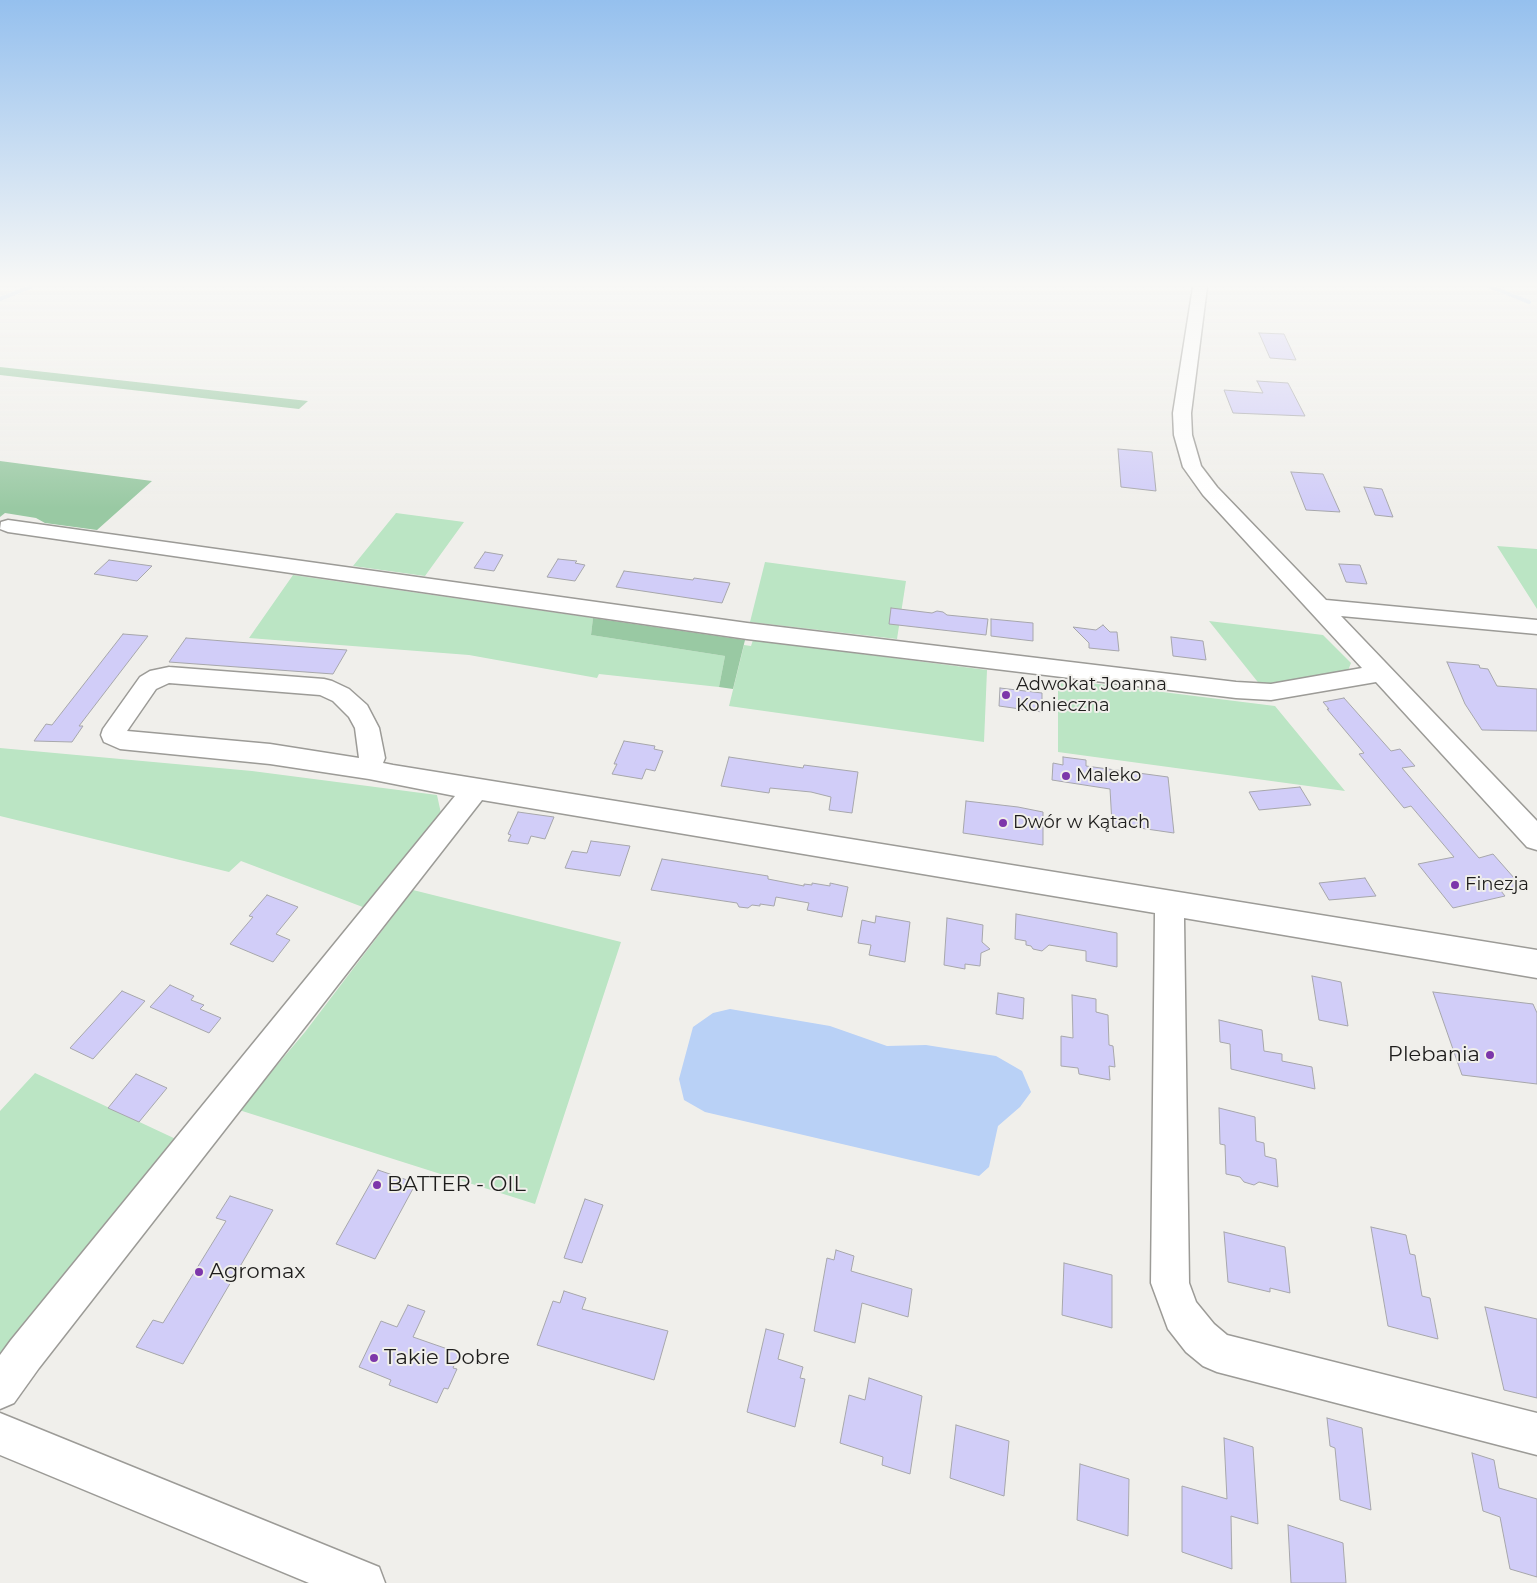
<!DOCTYPE html>
<html>
<head>
<meta charset="utf-8">
<style>
  body { margin:0 }
  canvas { display:block; background:#f0efeb }
</style>
</head>
<body>
<canvas width="1537" height="1583"></canvas>
<script>
const ctx = document.querySelector('canvas').getContext('2d');
ctx.lineJoin = 'round';
function fillPath(path, color) { ctx.fillStyle = color; ctx.fill(path, 'evenodd'); }
const toPath = rows => new Path2D(rows.map(r => 'M' + r).join(''));
function strokePath(path, color, width, dash) { ctx.strokeStyle = color; ctx.lineWidth = width; ctx.lineCap = dash ? 'butt' : 'round'; ctx.setLineDash(dash || []); ctx.stroke(path); }
function write(font, color, halo, rows, align = 'center') {
  ctx.font = font + ' Montserrat,sans-serif'; ctx.lineWidth = 4; ctx.setLineDash([]); ctx.textBaseline = 'middle'; ctx.strokeStyle = halo; ctx.fillStyle = color; for (const [text, x, y, turn = 0] of rows) {
    ctx.save(); ctx.translate(x, y); ctx.rotate((+turn || 0) * Math.PI / 180); ctx.textAlign = isNaN(turn) ? turn : align; if (halo) ctx.strokeText(text, 0, 0); ctx.fillText(text, 0, 0); ctx.restore();
  }
}
const green = toPath([
  [396,513,464,522,425,576,353,566],
  [1497,546,1537,549,1537,609],
  [765,562,906,581,897,639,750,622],
  [293,575,593,618,591,635,725,656,719,687,599,674,597,678,469,655,249,638],
  [1209,621,1323,635,1351,663,1347,673,1261,686],
  [753,640,987,670,984,742,729,706,744,645,751,646],
  [1058,679,1275,706,1345,791,1058,752],
  [0,748,252,771,437,795,442,818,368,909,241,861,229,872,0,816],
  [413,890,621,942,535,1204,239,1110,305,1032],
  [35,1073,180,1141,0,1361,0,1111]
]);
const forest = toPath([
  [0,367,308,401,299,409,0,375],
  [0,461,53,468,152,481,97,530,45,523,36,518,5,513,0,517],
  [593,618,745,640,733,689,719,687,725,656,591,635]
]);
const water = toPath([
  [730,1009,830,1026,887,1046,926,1045,996,1056,1022,1071,1031,1092,1020,1107,998,1126,989,1167,979,1176,705,1112,684,1100,679,1079,693,1027,713,1013]
]);
const stream = toPath([
  [1491,287,1529,302],
  [0,299,30,287]
]);
const building = toPath([
  [1259,333,1284,334,1296,360,1270,358,1259,333],
  [1257,381,1288,383,1305,416,1233,413,1224,390,1263,393,1257,381],
  [1118,449,1152,452,1156,491,1121,487,1118,449],
  [1291,472,1323,474,1340,512,1306,510,1291,472],
  [1364,487,1382,489,1393,517,1375,515,1364,487],
  [485,552,503,555,494,571,474,568,485,552],
  [558,559,577,561,575,563,585,565,575,581,547,577,558,559],
  [109,560,152,566,137,581,94,574,109,560],
  [1339,564,1360,565,1367,584,1346,582,1339,564],
  [624,571,693,580,694,578,730,583,722,603,616,587,624,571],
  [891,608,932,613,937,611,943,612,947,615,988,619,986,635,889,624,891,608],
  [991,619,1033,623,1033,641,991,636,991,619],
  [1103,625,1110,632,1117,632,1119,651,1089,648,1089,643,1073,627,1096,630,1103,625],
  [123,634,148,636,79,726,83,726,72,742,34,741,46,724,52,725,123,634],
  [1171,637,1203,641,1206,660,1173,656,1171,637],
  [186,638,236,642,347,650,333,674,169,662,186,638],
  [1447,662,1479,665,1480,668,1488,669,1497,686,1537,689,1537,731,1482,730,1465,704,1447,662],
  [1000,688,1042,693,1042,712,999,706,1000,688],
  [1344,698,1391,751,1400,749,1415,766,1402,768,1479,858,1493,854,1522,887,1501,891,1505,896,1453,908,1418,864,1454,857,1411,806,1404,808,1359,754,1364,753,1327,709,1329,709,1323,702,1344,698],
  [624,741,655,746,654,749,663,751,655,771,646,769,642,779,612,774,617,764,614,764,624,741],
  [729,757,803,768,804,765,858,772,852,813,829,810,831,797,811,792,770,788,769,793,721,786,729,757],
  [1063,757,1086,760,1086,766,1168,777,1174,833,1112,824,1110,789,1052,780,1053,763,1063,765,1063,757],
  [1300,787,1311,805,1259,810,1249,792,1300,787],
  [966,801,1018,807,1043,812,1043,845,963,833,966,801],
  [518,812,554,817,545,839,531,836,528,844,508,841,511,835,508,834,518,812],
  [591,841,630,846,620,876,565,868,572,851,587,853,591,841],
  [662,859,768,876,768,879,804,886,804,884,812,885,812,883,830,886,830,883,848,887,842,917,807,910,809,903,776,897,774,906,760,904,760,906,752,905,748,908,739,907,737,903,651,890,662,859],
  [1365,878,1376,896,1329,900,1319,883,1365,878],
  [267,895,298,907,276,934,290,940,273,962,230,944,253,917,249,916,267,895],
  [1016,914,1117,933,1117,967,1086,961,1086,951,1049,945,1042,951,1033,949,1031,946,1026,945,1026,941,1015,939,1016,914],
  [876,916,910,922,905,962,869,955,871,945,858,943,862,920,875,923,876,916],
  [947,918,983,925,982,942,990,949,981,953,980,966,965,964,965,969,944,965,947,918],
  [1312,976,1341,982,1348,1026,1319,1020,1312,976],
  [170,985,194,996,191,1000,204,1005,200,1009,221,1018,209,1033,150,1007,170,985],
  [122,991,145,1001,93,1059,70,1048,122,991],
  [1433,992,1533,1004,1537,1013,1537,1084,1462,1075,1433,992],
  [998,993,1024,998,1023,1019,996,1014,998,993],
  [1072,995,1096,999,1096,1012,1108,1015,1109,1045,1113,1046,1115,1067,1109,1066,1110,1080,1079,1074,1078,1068,1061,1066,1061,1036,1073,1038,1072,995],
  [1219,1020,1262,1030,1264,1051,1282,1054,1282,1061,1312,1067,1315,1089,1231,1069,1230,1044,1220,1042,1219,1020],
  [136,1074,167,1088,139,1122,108,1108,136,1074],
  [1219,1108,1255,1117,1256,1141,1264,1143,1265,1156,1276,1159,1278,1187,1259,1182,1254,1185,1244,1182,1240,1177,1226,1174,1225,1145,1220,1144,1219,1108],
  [378,1170,416,1183,375,1259,336,1244,378,1170],
  [230,1196,273,1210,183,1364,136,1347,153,1320,163,1323,226,1221,216,1218,230,1196],
  [585,1199,603,1205,582,1263,564,1258,585,1199],
  [1371,1227,1406,1235,1410,1254,1415,1255,1422,1296,1430,1298,1438,1339,1388,1326,1371,1227],
  [1224,1232,1285,1247,1290,1293,1270,1288,1270,1292,1228,1282,1224,1232],
  [836,1250,854,1256,851,1271,912,1289,908,1317,862,1303,855,1343,814,1331,827,1258,834,1260,836,1250],
  [1064,1263,1112,1275,1112,1328,1062,1315,1064,1263],
  [564,1291,586,1298,582,1309,668,1331,654,1380,537,1345,553,1301,560,1303,564,1291],
  [408,1305,425,1311,413,1337,459,1353,453,1368,457,1369,448,1389,444,1388,437,1403,389,1385,391,1380,359,1367,381,1321,397,1327,408,1305],
  [1485,1307,1537,1319,1537,1398,1504,1390,1485,1307],
  [766,1329,784,1334,778,1359,803,1367,800,1378,805,1379,795,1427,747,1412,766,1329],
  [869,1378,922,1396,910,1474,882,1465,883,1457,840,1443,849,1395,865,1400,869,1378],
  [1327,1418,1362,1428,1371,1510,1340,1500,1335,1448,1330,1446,1327,1418],
  [956,1425,1009,1441,1004,1496,950,1478,956,1425],
  [1224,1438,1253,1447,1258,1524,1231,1516,1232,1569,1182,1552,1182,1486,1227,1499,1224,1438],
  [1472,1453,1494,1460,1499,1488,1537,1499,1537,1577,1510,1569,1500,1517,1483,1511,1472,1453],
  [1080,1464,1129,1479,1128,1536,1077,1520,1080,1464],
  [1288,1525,1343,1543,1346,1583,1291,1583,1288,1525]
]);
const minor = toPath([
  [1193,287,1207,287,1191,413,1192,435,1201,466,1217,487,1326,600,1537,620,1537,634,1341,616,1537,821,1537,850,1527,847,1376,682,1271,700,1236,698,747,639,8,532,0,529,1,522,8,520,747,623,1236,682,1271,684,1362,668,1203,495,1183,467,1174,435,1173,413,1193,287],
  [169,667,324,679,332,681,349,689,367,705,379,728,385,758,383,763,393,765,1537,950,1537,978,1184,918,1189,1283,1196,1302,1214,1324,1227,1335,1537,1413,1537,1455,1217,1372,1203,1366,1186,1352,1168,1329,1151,1283,1155,913,482,800,39,1368,14,1403,0,1409,0,1355,11,1340,455,796,369,779,270,764,120,749,104,742,101,735,103,729,140,677,150,671,169,667],
  [169,683,320,695,333,701,349,717,355,728,359,758,270,744,127,731,156,689,169,683],
  [0,1413,379,1567,385,1583,309,1583,0,1455,0,1413]
]);
const markers = [
  [1006,695,5,"#7d37aa"],
  [1066,776,5,"#7d37aa"],
  [1003,823,5,"#7d37aa"],
  [1455,885,5,"#7d37aa"],
  [1490,1055,5,"#7d37aa"],
  [377,1185,5,"#7d37aa"],
  [199,1272,5,"#7d37aa"],
  [374,1358,5,"#7d37aa"]
];
const poiNames = [
  ["Adwokat Joanna",1016,685],
  ["Konieczna",1016,706],
  ["Maleko",1076,776],
  ["Dwór w Kątach",1013,823],
  ["Finezja",1465,885]
];
const nearPoinames = [
  ["Plebania",1480,1055,"right"],
  ["BATTER - OIL",387,1185],
  ["Agromax",209,1272],
  ["Takie Dobre",384,1358]
];
fillPath(green, '#bbe5c4');
fillPath(forest, '#99c9a3');
fillPath(water, '#b9d1f6');
strokePath(stream, '#b9d1f6', 4);
fillPath(building, '#d1cdf8');
strokePath(building, '#a7a7ab', 1);
strokePath(minor, '#9c9b97', 3);
fillPath(minor, '#fff');
const sky = ctx.createLinearGradient(0, 0, 0, 508);
sky.addColorStop(0, '#95c0ee');
sky.addColorStop(0.56, '#f8f8f6');
sky.addColorStop(1, '#f8f8f600');
ctx.fillStyle = sky;
ctx.fillRect(0, 0, 1537, 508);
for (const [x, y, r, color] of markers) { const dot = new Path2D(); dot.arc(x, y, r, 0, 2 * Math.PI); ctx.fillStyle = color; ctx.fill(dot); strokePath(dot, '#f0efeb', 2); }
write('18px', '#1e1d1c', '#f0efeb', poiNames, 'left');
write('21px', '#1e1d1c', '#f0efeb', nearPoinames, 'left');
</script>
</body>
</html>
